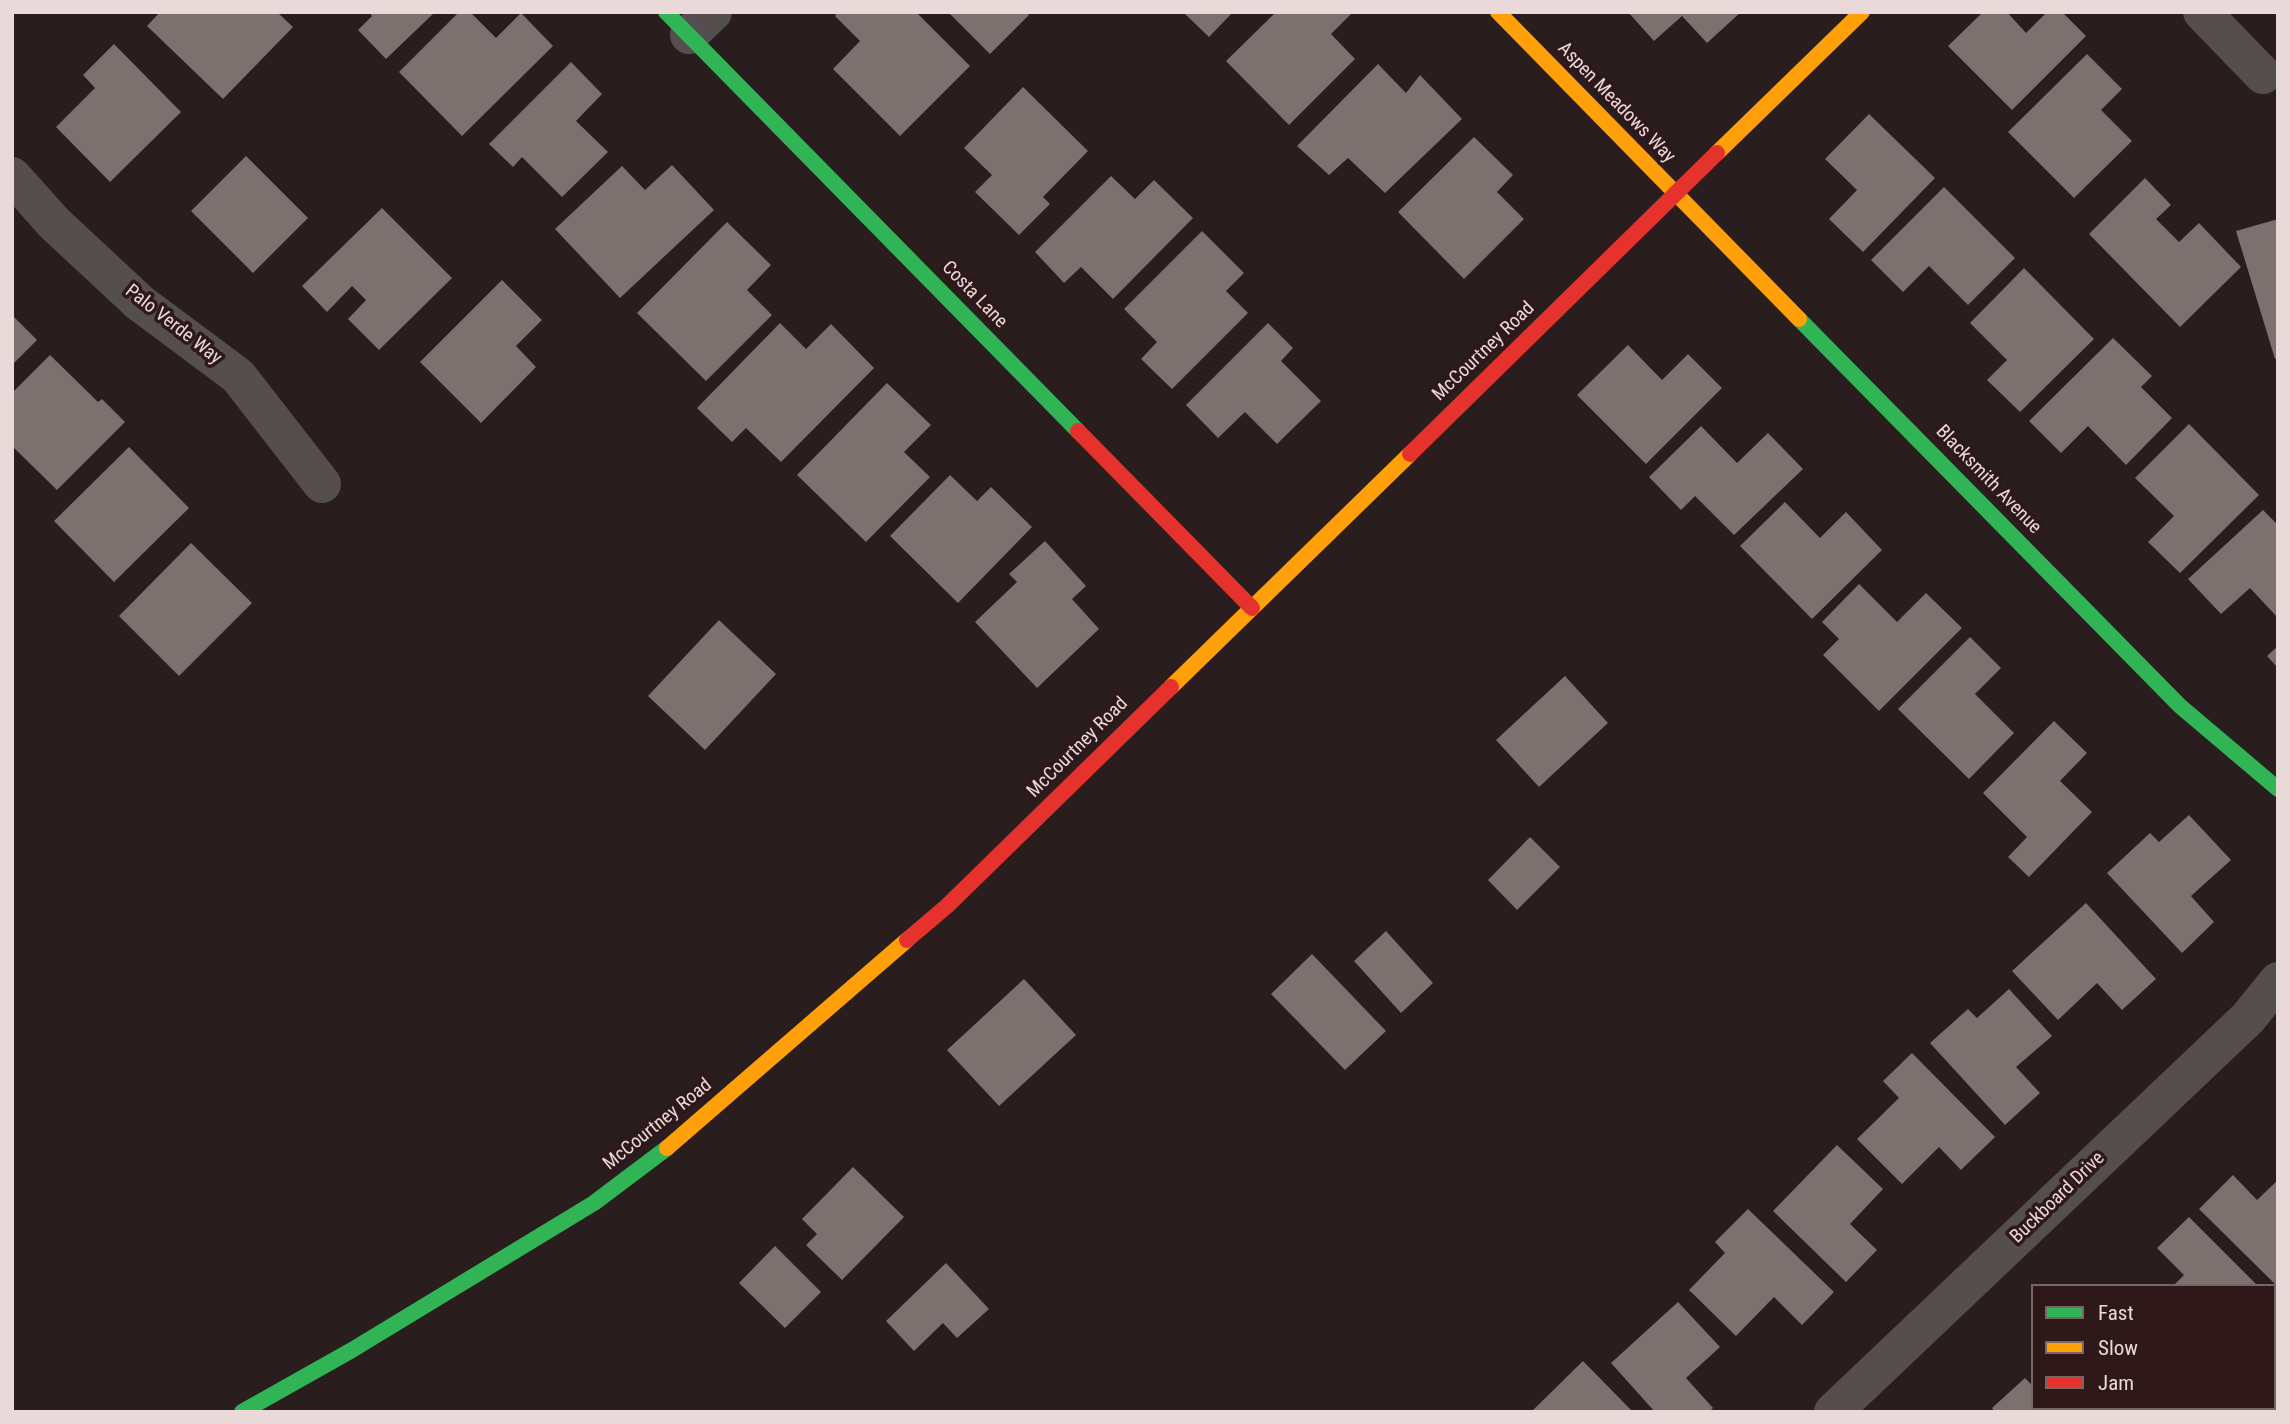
<!DOCTYPE html>
<html>
<head>
<meta charset="utf-8">
<style>
  body { margin:0 }
  #map { position:relative; width:2290px; height:1424px; overflow:hidden; background:#291d1e; font-family:"Roboto Condensed",sans-serif }
  canvas { display:block }
  .frame { position:absolute; inset:0; border:14px solid #ead9d9; pointer-events:none }
  .legend { position:absolute; left:2031px; top:1284px; width:245px; height:126px; box-sizing:border-box; background:#2e1819; border:2px solid #796566; margin:0; padding:9px 12px; list-style:none; font-size:21px; color:#ead9d9 }
  .legend li { display:flex; align-items:center; gap:14px; height:35px }
  .legend b { width:35px; border:2px solid #796566 }
</style>
</head>
<body>
<div id="map">
<canvas width="2290" height="1424"></canvas>
<div class="frame"></div>
<ul class="legend">
<li><b style="height:9px;background:#30b455"></b>Fast</li>
<li><b style="height:9px;background:#ff9f0a"></b>Slow</li>
<li><b style="height:9px;background:#e5322d"></b>Jam</li>
</ul>
</div>
<script>
const ctx = document.querySelector('canvas').getContext('2d');
ctx.lineJoin = 'round';
function fillPath(path, color) { ctx.fillStyle = color; ctx.fill(path, 'evenodd'); }
const toPath = rows => new Path2D(rows.map(r => 'M' + r).join(''));
function strokePath(path, color, width, dash) { ctx.strokeStyle = color; ctx.lineWidth = width; ctx.lineCap = dash ? 'butt' : 'round'; ctx.setLineDash(dash || []); ctx.stroke(path); }
function write(font, color, halo, rows, align = 'center') {
  ctx.font = font + ' "Roboto Condensed",sans-serif'; ctx.lineWidth = 7; ctx.setLineDash([]); ctx.textBaseline = 'middle'; ctx.strokeStyle = halo; ctx.fillStyle = color; for (const [text, x, y, turn = 0] of rows) {
    ctx.save(); ctx.translate(x, y); ctx.rotate((+turn || 0) * Math.PI / 180); ctx.textAlign = isNaN(turn) ? turn : align; if (halo) ctx.strokeText(text, 0, 0); ctx.fillText(text, 0, 0); ctx.restore();
  }
}
const building = toPath([
  [160,12,277,12,293,27,223,99,147,26],
  [369,12,435,12,386,59,358,30,372,16],
  [459,12,470,12,496,38,521,13,553,46,462,136,399,72],
  [838,12,916,12,970,66,900,136,833,69,860,41,835,16],
  [948,12,1026,12,1029,15,990,54],
  [1183,12,1233,12,1209,37],
  [1276,12,1353,12,1331,34,1355,59,1289,125,1226,61],
  [1628,12,1741,12,1707,43,1682,16,1654,41],
  [1983,12,2007,12,2026,33,2047,12,2062,12,2086,36,2012,110,1948,46],
  [114,44,181,112,110,182,56,127,95,88,83,75],
  [2087,54,2122,89,2101,110,2132,141,2074,198,2008,132],
  [571,62,602,94,576,121,608,152,562,197,522,157,513,167,489,144],
  [1378,64,1406,93,1420,75,1462,119,1385,193,1348,158,1329,175,1297,146],
  [1023,87,1088,151,1043,197,1050,204,1019,235,975,192,992,175,964,148],
  [1869,114,1935,178,1863,252,1829,219,1857,190,1825,159],
  [1474,137,1513,175,1497,192,1524,219,1464,279,1398,212],
  [246,156,308,218,253,273,191,211],
  [672,165,714,210,620,298,555,229,622,166,645,190],
  [1111,176,1135,199,1154,180,1193,218,1113,299,1081,267,1064,283,1035,252],
  [2145,178,2171,205,2156,219,2179,242,2199,223,2241,267,2180,327,2089,234],
  [1944,187,2015,258,1968,305,1929,266,1903,292,1871,260],
  [382,208,452,278,379,350,348,319,366,300,352,286,327,312,302,286],
  [2278,219,2278,358,2275,359,2236,231],
  [727,222,771,265,747,290,772,315,706,381,637,313],
  [1202,231,1244,273,1226,291,1248,313,1172,389,1141,359,1157,342,1124,309],
  [2024,268,2094,339,2020,412,1987,380,2007,360,1970,323],
  [502,280,542,320,516,346,536,367,481,423,420,362],
  [12,315,37,340,12,365],
  [780,323,806,349,831,324,874,368,781,462,746,428,732,442,697,408],
  [1268,323,1293,348,1281,361,1321,401,1277,444,1245,412,1218,438,1186,405],
  [2113,338,2152,376,2141,387,2172,418,2126,465,2088,426,2061,453,2029,421],
  [1628,345,1662,380,1688,354,1722,388,1646,464,1577,395],
  [50,355,98,402,102,399,125,422,57,490,12,446,12,393],
  [887,383,931,425,904,452,930,477,866,542,797,475],
  [2189,424,2259,495,2180,573,2148,542,2174,516,2135,478],
  [1701,426,1737,463,1768,433,1803,469,1734,535,1695,496,1681,510,1649,477],
  [129,447,189,508,114,582,54,521],
  [950,475,977,501,991,487,1032,527,958,603,890,536],
  [1785,502,1820,538,1846,512,1882,550,1812,619,1740,546],
  [2263,510,2278,525,2278,618,2250,588,2221,614,2188,579],
  [1045,541,1086,586,1072,599,1099,629,1037,688,975,622,1017,582,1009,574],
  [191,543,252,603,179,676,119,616],
  [1859,584,1897,622,1926,593,1962,628,1879,711,1823,655,1839,639,1822,622],
  [719,620,776,674,705,750,648,696],
  [1970,637,2001,668,1975,694,2014,733,1969,779,1898,709],
  [2278,646,2278,668,2267,656],
  [1565,676,1608,723,1539,787,1496,740],
  [2054,721,2087,753,2060,781,2092,812,2029,877,2008,857,2027,837,1983,793],
  [2189,815,2231,860,2191,896,2214,922,2182,953,2107,873,2150,833,2159,842],
  [1530,837,1560,867,1517,910,1488,880],
  [2086,903,2156,979,2122,1010,2097,983,2058,1020,2012,971],
  [1386,931,1433,983,1401,1013,1354,961],
  [1312,954,1386,1031,1345,1070,1271,994],
  [1024,979,1076,1035,999,1106,947,1050],
  [2009,989,2052,1036,2016,1067,2040,1093,2005,1125,1930,1043,1968,1009,1977,1018],
  [1912,1053,1995,1137,1961,1170,1939,1147,1902,1184,1857,1139,1899,1098,1883,1081],
  [1837,1145,1883,1189,1850,1224,1877,1250,1846,1282,1773,1211],
  [853,1167,904,1217,842,1280,806,1245,817,1234,802,1219],
  [2233,1175,2257,1200,2278,1180,2278,1287,2199,1209],
  [1748,1209,1834,1292,1802,1325,1774,1297,1736,1336,1689,1290,1725,1253,1715,1242],
  [2189,1217,2258,1286,2173,1286,2184,1275,2157,1248],
  [775,1246,821,1292,785,1328,739,1283],
  [946,1263,989,1309,957,1338,943,1323,914,1351,886,1321],
  [1678,1302,1720,1347,1686,1378,1713,1408,1709,1412,1655,1412,1611,1363],
  [1583,1361,1633,1412,1531,1412],
  [2025,1378,2033,1386,2033,1408,2053,1408,2056,1412,1995,1412,1992,1408],
  [2082,1408,2155,1408,2152,1412,2085,1412]
]);
const street = toPath([
  [2202,12,2263,75],
  [689,35,713,12],
  [12,176,54,223,140,303,238,376,322,484],
  [1833,1412,2248,1018,2278,981]
]);
const fast = toPath([
  [666,12,1078,431],
  [1799,319,2180,706,2278,789],
  [242,1412,352,1350,594,1203,667,1148]
]);
const slow = toPath([
  [1498,12,1799,319],
  [1717,153,1862,12],
  [1171,687,1410,454],
  [667,1148,907,940]
]);
const jam = toPath([
  [1078,431,1252,608],
  [1410,454,1717,153],
  [907,940,947,906,1171,687]
]);
const streetNames = [
  ["Aspen Meadows Way",1616,103,46],
  ["Costa Lane",974,295,46],
  ["Palo Verde Way",173,325,38],
  ["McCourtney Road",1484,352,-44],
  ["Blacksmith Avenue",1988,480,46],
  ["McCourtney Road",1078,748,-45],
  ["McCourtney Road",658,1125,-39],
  ["Buckboard Drive",2058,1198,-44]
];
fillPath(building, '#7b716e');
strokePath(street, '#544e4f', 38);
strokePath(fast, '#30b455', 16);
strokePath(slow, '#ff9f0a', 16);
strokePath(jam, '#e5322d', 16);
write('19px', '#ead9d9', '#2e1819', streetNames);
</script>
</body>
</html>
